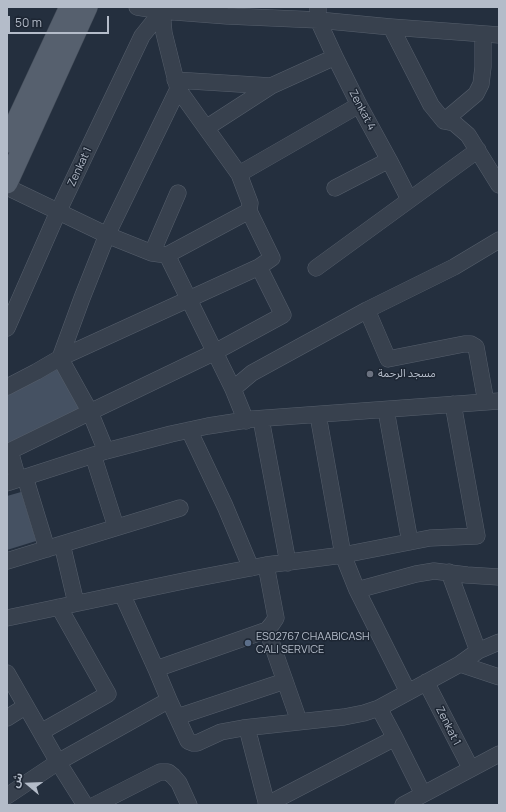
<!DOCTYPE html>
<html>
<head>
<meta charset="utf-8">
<style>
  body { margin:0 }
  #map { position:relative; width:506px; height:812px; overflow:hidden; background:#242f3e; font-family:Manrope,"Noto Sans Arabic",sans-serif }
  canvas { display:block }
  .frame { position:absolute; inset:0; border:8px solid #b4bcc9; pointer-events:none }
  .north { position:absolute; left:8px; top:764px; width:40px; height:40px; -webkit-text-stroke:3px #1d2633; paint-order:stroke; rotate:289deg; font-size:11px; font-weight:700; line-height:16px; text-align:center; color:#b4bcc9 }
  .north::after { content:''; display:block; margin:auto; width:14px; height:18px; background:#b4bcc9; clip-path:polygon(50% 0,100% 100%,50% 72%,0 100%) }
  .scale { position:absolute; left:8px; top:16px; width:101px; height:18px; box-sizing:border-box; border:2px solid #b4bcc9; border-top:0; padding-left:5px; font-size:12px; line-height:14px; white-space:nowrap; color:#b4bcc9; -webkit-text-stroke:3px #1d2633; paint-order:stroke }
</style>
</head>
<body>
<div id="map">
<canvas width="506" height="812"></canvas>
<div class="frame"></div>
<div class="north">ش</div>
<div class="scale">50 m</div>
</div>
<script>
const ctx = document.querySelector('canvas').getContext('2d');
ctx.lineJoin = 'round';
function fillPath(path, color) { ctx.fillStyle = color; ctx.fill(path, 'evenodd'); }
const toPath = rows => new Path2D(rows.map(r => 'M' + r).join(''));
function strokePath(path, color, width, dash) { ctx.strokeStyle = color; ctx.lineWidth = width; ctx.lineCap = dash ? 'butt' : 'round'; ctx.setLineDash(dash || []); ctx.stroke(path); }
function write(font, color, halo, rows, align = 'center') {
  ctx.font = font + ' Manrope,"Noto Sans Arabic",sans-serif'; ctx.lineWidth = 3; ctx.setLineDash([]); ctx.textBaseline = 'middle'; ctx.strokeStyle = halo; ctx.fillStyle = color; for (const [text, x, y, turn = 0] of rows) {
    ctx.save(); ctx.translate(x, y); ctx.rotate((+turn || 0) * Math.PI / 180); ctx.textAlign = isNaN(turn) ? turn : align; if (halo) ctx.strokeText(text, 0, 0); ctx.fillText(text, 0, 0); ctx.restore();
  }
}
const building = toPath([
  [61,367,82,409,7,446,7,393],
  [21,492,36,541,7,550,7,496]
]);
const minor = toPath([
  [137,7,162,11,227,16,318,20,391,27,499,35],
  [164,7,162,11,164,33,178,89,239,174,359,105],
  [318,7,318,20,335,57,359,105,389,160,409,199],
  [391,27,431,105,444,121,454,123,468,135,499,185],
  [175,80,271,86],
  [178,89,107,235,82,298,60,358,90,412,215,352,283,315,259,267],
  [444,121,476,94,481,84,483,67,483,34],
  [206,128,271,86,335,57],
  [239,174,250,203,249,211,167,255,233,389,246,421],
  [7,187,107,235,152,253,167,255],
  [335,188,389,160],
  [152,253,178,193],
  [316,268,478,150],
  [367,310,388,359,464,344,471,344,476,347,486,402],
  [7,328,58,212,142,36,162,11],
  [7,387,36,372,60,358,259,267,272,258,249,211],
  [233,389,252,373,367,310,454,267,499,240],
  [386,410,410,542],
  [318,415,343,555,357,590,408,692],
  [261,419,288,563],
  [189,430,225,506,251,568],
  [93,455,116,527],
  [25,477,47,549],
  [18,479,10,451,90,412,106,451],
  [7,483,106,451,171,434,208,426,253,419,499,401],
  [62,544,76,603],
  [7,561,180,508],
  [449,572,478,651],
  [357,590,416,574,434,571,467,575,499,577],
  [122,594,156,669],
  [7,618,193,579,266,565,343,555,430,538,477,536,453,404],
  [267,630,299,721],
  [460,664,499,677],
  [7,673,58,762,85,805],
  [426,682,471,769],
  [169,700,156,669,267,630,272,624,276,618,266,565],
  [379,708,395,738],
  [177,717,285,681],
  [7,718,26,706],
  [247,728,267,805],
  [41,732,108,694,59,607],
  [7,796,58,762,169,700,188,741,193,743,197,743,221,732,243,728,344,717,364,713,379,708,460,664,478,651,499,642],
  [95,805,160,772,168,772,173,776,179,783,189,805],
  [266,805,395,738,423,794],
  [403,805,499,754]
]);
const major = toPath([
  [7,142,70,7],
  [7,183,87,7]
]);
const markers = [
  [370,374,4,"#6b7280"],
  [248,643,4,"#5c6f8a"]
];
const streetNames = [
  ["Zenkat 4",362,110,62],
  ["Zenkat 1",80,167,-65],
  ["Zenkat 1",448,726,63]
];
const poiNames = [
  ["مسجد الرحمة",378,374],
  ["ES02767 CHAABICASH",256,637],
  ["CALI SERVICE",256,650]
];
fillPath(building, '#455162');
strokePath(minor, '#565f6c', 17);
strokePath(major, '#414a57', 22);
strokePath(minor, '#38414e', 16);
strokePath(major, '#56606e', 21);
for (const [x, y, r, color] of markers) { const dot = new Path2D(); dot.arc(x, y, r, 0, 2 * Math.PI); ctx.fillStyle = color; ctx.fill(dot); strokePath(dot, '#1d2633', 1.5); }
write('11px', '#b4bcc9', '#1d2633', streetNames);
write('11px', '#b4bcc9', '#1d2633', poiNames, 'left');
</script>
</body>
</html>
